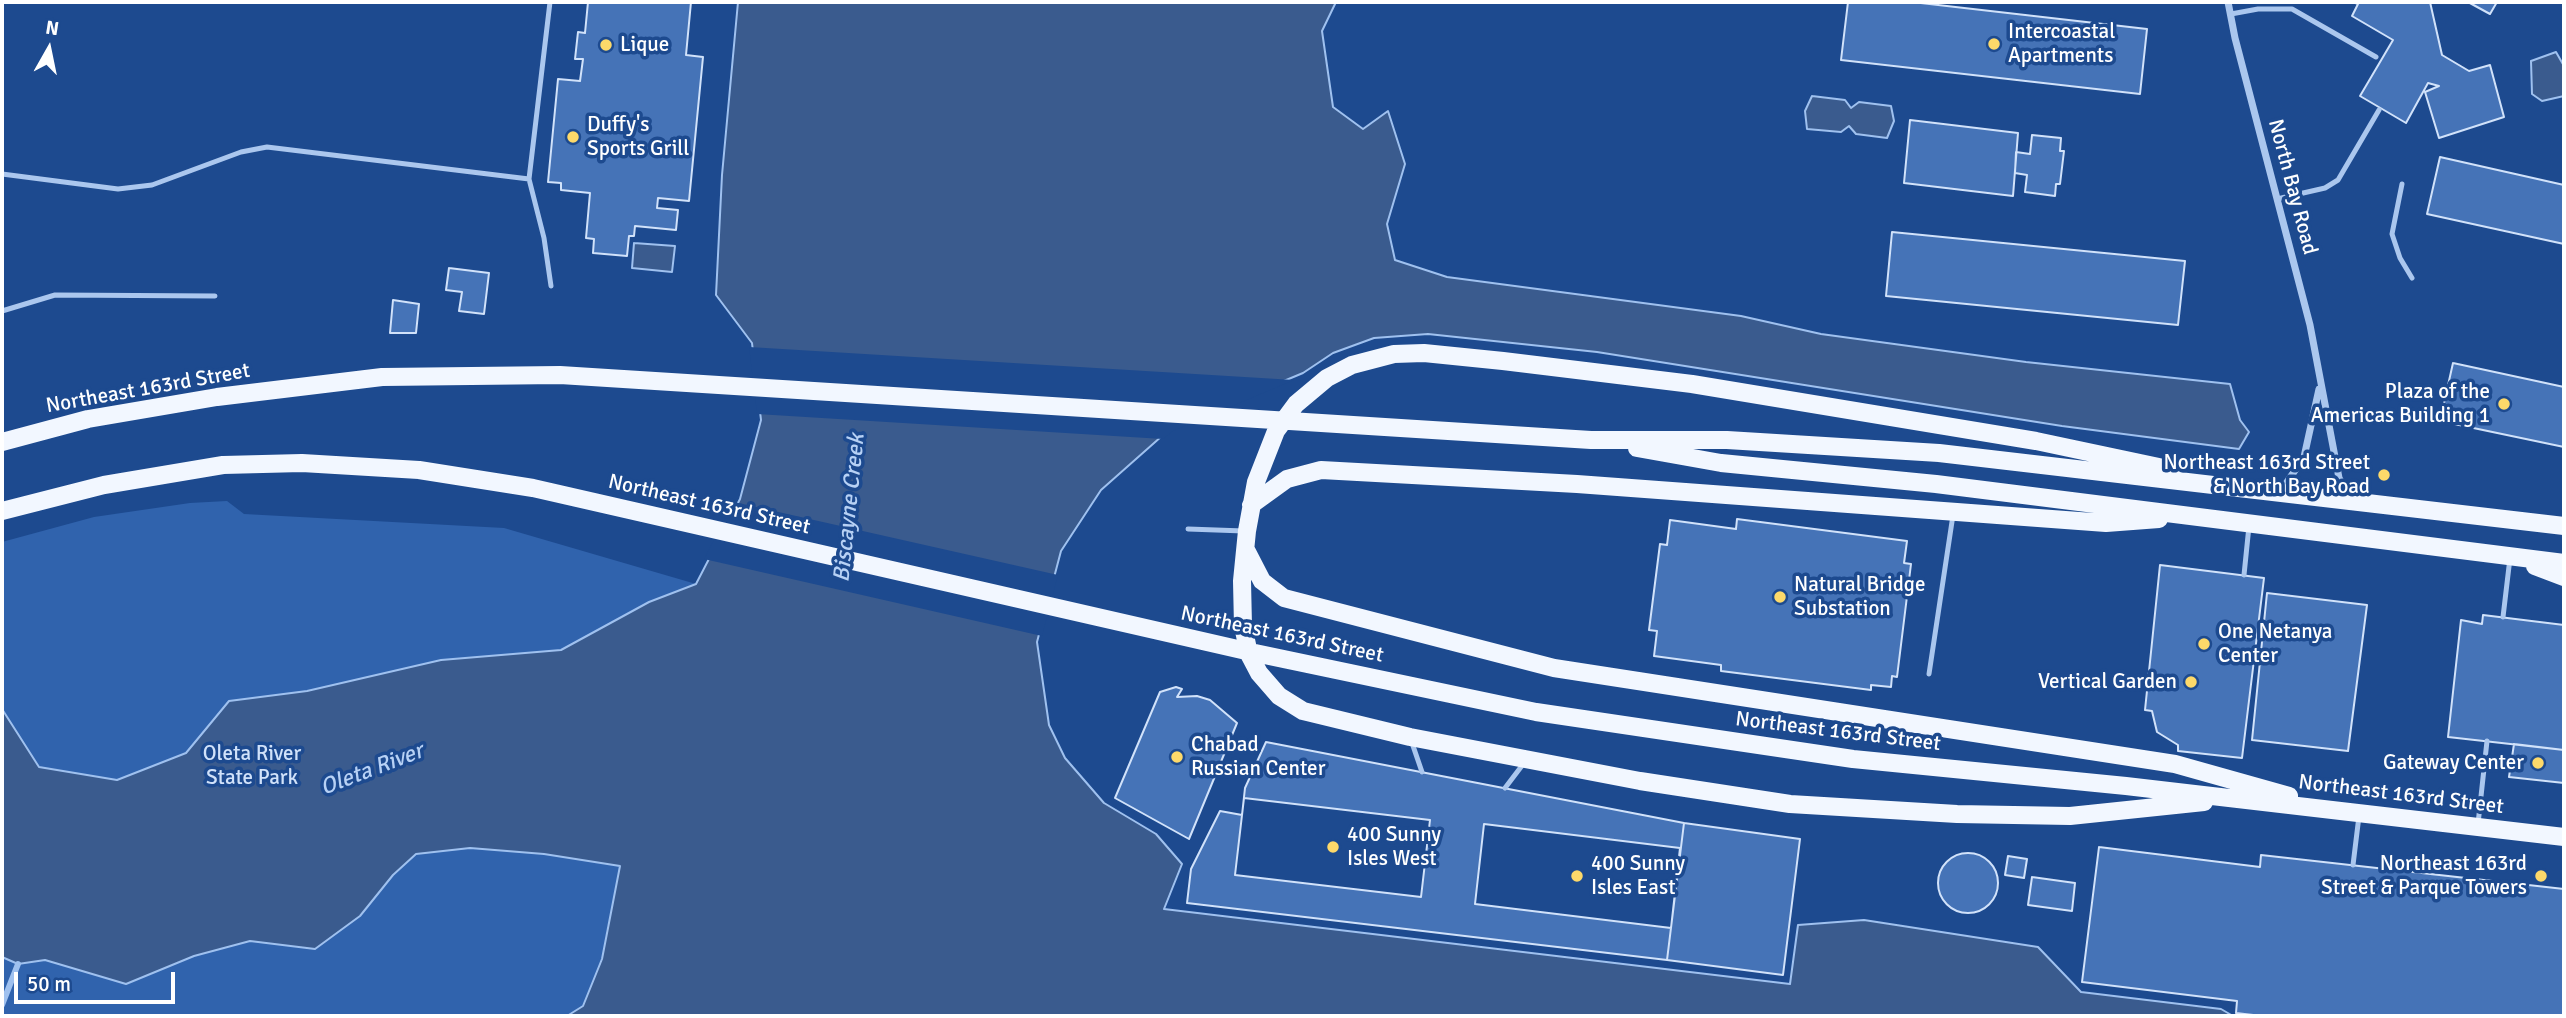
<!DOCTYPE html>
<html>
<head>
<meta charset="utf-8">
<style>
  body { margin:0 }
  #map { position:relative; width:2566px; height:1018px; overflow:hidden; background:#1d4a8f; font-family:Signika,sans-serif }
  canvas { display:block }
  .frame { position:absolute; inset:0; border:4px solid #fff; pointer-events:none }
  .north { position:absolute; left:14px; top:14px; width:70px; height:70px; -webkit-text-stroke:5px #1d4a8f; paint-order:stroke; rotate:9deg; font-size:19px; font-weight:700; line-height:28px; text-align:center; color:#fff }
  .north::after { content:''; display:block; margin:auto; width:24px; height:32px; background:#fff; clip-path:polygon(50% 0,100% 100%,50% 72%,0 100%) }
  .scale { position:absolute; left:14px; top:972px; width:161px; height:32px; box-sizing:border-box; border:4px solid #fff; border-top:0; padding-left:9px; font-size:21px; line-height:24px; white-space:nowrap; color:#fff; -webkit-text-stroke:5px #1d4a8f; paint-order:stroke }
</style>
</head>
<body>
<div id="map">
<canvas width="2566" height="1018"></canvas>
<div class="frame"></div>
<div class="north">N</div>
<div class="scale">50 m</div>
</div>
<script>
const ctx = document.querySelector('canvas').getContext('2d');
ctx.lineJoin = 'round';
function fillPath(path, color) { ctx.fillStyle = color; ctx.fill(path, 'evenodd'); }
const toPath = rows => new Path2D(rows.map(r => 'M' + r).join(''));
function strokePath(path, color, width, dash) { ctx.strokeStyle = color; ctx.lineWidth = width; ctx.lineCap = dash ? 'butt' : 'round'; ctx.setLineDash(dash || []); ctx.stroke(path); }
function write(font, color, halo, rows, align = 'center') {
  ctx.font = font + ' Signika,sans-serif'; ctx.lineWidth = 7; ctx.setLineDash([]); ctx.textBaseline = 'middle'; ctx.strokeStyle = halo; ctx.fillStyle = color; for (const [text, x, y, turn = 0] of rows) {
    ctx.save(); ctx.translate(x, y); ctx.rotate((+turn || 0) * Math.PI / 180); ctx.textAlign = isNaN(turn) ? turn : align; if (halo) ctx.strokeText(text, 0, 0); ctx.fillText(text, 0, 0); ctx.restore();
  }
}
const green = toPath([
  [227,501,244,514,504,528,696,584,607,929,602,959,583,1006,567,1016,2,1016,2,542,94,517,190,503]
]);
const water = toPath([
  [738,2,1336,2,1322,31,1333,107,1363,129,1388,111,1405,164,1387,224,1395,260,1447,277,1741,316,1821,334,2026,362,2230,384,2240,420,2249,432,2239,449,2062,426,1597,352,1428,334,1374,338,1333,353,1303,373,1171,428,1101,490,1061,551,1037,642,1049,725,1065,758,1104,803,1156,834,1182,864,1164,909,1790,984,1798,925,1864,920,2038,947,2081,992,2221,1009,2233,1016,567,1016,583,1006,602,959,620,866,544,854,470,848,416,854,393,875,360,916,315,949,250,941,194,956,126,984,45,960,18,964,2,957,2,709,39,767,117,780,186,753,229,701,307,691,441,660,561,650,649,602,696,584,740,499,761,420,752,343,716,295,722,175,738,2],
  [2556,52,2564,66,2564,96,2542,101,2532,94,2531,61,2556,52],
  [1812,96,1845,100,1851,108,1859,102,1891,106,1894,121,1887,138,1856,134,1849,126,1841,132,1807,129,1805,111,1812,96],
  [634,243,675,246,672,272,632,268,634,243]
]);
const pier = toPath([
  [749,347,1294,380,1173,431,1163,439,757,414],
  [734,502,1058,575,1042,636,704,559]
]);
const stream = toPath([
  [2,1005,18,964]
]);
const building = toPath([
  [588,2,691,2,686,55,703,57,689,201,658,198,657,208,678,210,676,230,635,226,634,236,629,236,627,256,593,253,594,239,586,238,590,193,561,190,561,183,548,182,558,79,580,81,583,59,575,59,578,32,585,33,588,2],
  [1848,2,1912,2,2147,29,2140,94,1841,60,1848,2],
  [2353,2,2430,2,2442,55,2469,71,2490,65,2504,117,2439,138,2425,92,2439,86,2428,83,2406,123,2360,96,2393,40,2352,16,2358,4,2353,2],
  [2468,2,2497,2,2490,14,2468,2],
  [1910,120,2018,133,2013,196,1904,183,1910,120],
  [2032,135,2061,138,2060,151,2064,151,2060,184,2056,184,2055,196,2025,192,2027,175,2015,173,2016,152,2030,154,2032,135],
  [2440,157,2564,185,2564,244,2427,214,2440,157],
  [1892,232,2185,261,2178,325,1886,296,1892,232],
  [449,268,489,273,484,314,459,311,462,292,446,290,449,268],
  [393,300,419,304,416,333,390,333,393,300],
  [2453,363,2564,387,2564,447,2440,421,2453,363],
  [1737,519,1907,541,1904,563,1911,564,1897,677,1892,676,1891,687,1871,685,1871,690,1721,671,1721,665,1654,656,1657,631,1649,630,1660,544,1667,545,1670,520,1736,529,1737,519],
  [2160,565,2264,578,2242,758,2178,751,2178,745,2157,732,2152,711,2145,710,2160,565],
  [2267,593,2367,605,2348,751,2252,740,2267,593],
  [2483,615,2564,625,2564,750,2448,737,2461,620,2482,624,2483,615],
  [1176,687,1182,689,1177,697,1197,696,1210,700,1237,723,1189,839,1115,798,1160,692,1176,687],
  [1266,742,1684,823,1667,960,1187,903,1191,869,1220,811,1242,815,1245,788,1266,742],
  [2514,744,2564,750,2564,783,2509,777,2514,744],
  [1244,798,1430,820,1421,897,1235,875,1244,798],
  [1684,823,1800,839,1783,975,1667,960,1684,823],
  [1484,824,1680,848,1671,928,1475,904,1484,824],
  [2099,847,2260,867,2261,855,2564,889,2564,1016,2262,1016,2236,1013,2237,1001,2082,982,2099,847],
  '1938 883a30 30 0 1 1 60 0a30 30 0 1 1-60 0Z',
  [2008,856,2027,859,2024,878,2005,875,2008,856],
  [2032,877,2075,883,2072,911,2028,905,2032,877]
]);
const service = toPath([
  [550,2,529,179,544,238,551,286],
  [2231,14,2258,9,2292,9,2376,57],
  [2,174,118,189,152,185,241,152,267,147,529,179],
  [2402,184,2392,234,2400,258,2412,278],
  [2277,199,2325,188,2338,180,2379,110],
  [2,311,55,295,215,296],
  [1188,529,1244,531],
  [2244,575,2249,526],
  [2503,617,2510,558],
  [1929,674,1953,515],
  [1411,740,1422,772],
  [1505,788,1524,763],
  [2478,824,2487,741],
  [2353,865,2359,816]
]);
const minor = toPath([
  [2228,2,2235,38,2310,325,2339,478,2351,500],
  [2281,491,2304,457,2319,389]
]);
const primary = toPath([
  [2,442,88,419,217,397,382,377,560,375,1591,440,1727,440,1939,453,2564,526],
  [1637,448,1721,463,1936,484,2564,563],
  [2173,470,2036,441,1692,384,1503,361,1424,353,1394,354,1352,365,1327,378,1296,404,1276,431,1256,482,1247,531,1242,581,1243,626,1249,654,1259,673,1279,696,1303,711,1410,737,1640,781,1790,804,1957,814,2070,816,2204,802],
  [1251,505,1287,479,1321,470,1577,484,2106,523,2159,519],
  [2,511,104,485,223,465,302,463,419,470,533,488,1255,653,1536,712,1853,759,2126,786,2564,837],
  [1246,550,1262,581,1284,598,1554,668,2175,764,2289,796],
  [2535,566,2564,577]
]);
const markers = [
  [1994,44,7,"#fdd96a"],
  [606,45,7,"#fdd96a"],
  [573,137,7,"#fdd96a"],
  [2504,404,7,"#fdd96a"],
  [2384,475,7,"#fdd96a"],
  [1780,597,7,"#fdd96a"],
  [2204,644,7,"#fdd96a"],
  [2191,682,7,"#fdd96a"],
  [1177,757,7,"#fdd96a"],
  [2538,763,7,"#fdd96a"],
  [1333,847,7,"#fdd96a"],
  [1577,876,7,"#fdd96a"],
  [2541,876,7,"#fdd96a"]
];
const poiNames = [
  ["Intercoastal",2008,32],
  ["Apartments",2008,56],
  ["Lique",620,45],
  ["Duffy's",587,125],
  ["Sports Grill",587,149],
  ["Plaza of the",2490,392,"right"],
  ["Americas Building 1",2490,416,"right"],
  ["Northeast 163rd Street",2370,463,"right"],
  ["& North Bay Road",2370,487,"right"],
  ["Natural Bridge",1794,585],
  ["Substation",1794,609],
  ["One Netanya",2218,632],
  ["Center",2218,656],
  ["Vertical Garden",2177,682,"right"],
  ["Chabad",1191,745],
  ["Russian Center",1191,769],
  ["Gateway Center",2524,763,"right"],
  ["400 Sunny",1347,835],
  ["Isles West",1347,859],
  ["400 Sunny",1591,864],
  ["Isles East",1591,888],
  ["Northeast 163rd",2527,864,"right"],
  ["Street & Parque Towers",2527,888,"right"]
];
const streetNames = [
  ["North Bay Road",2292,187,75],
  ["Northeast 163rd Street",148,389,-10],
  ["Northeast 163rd Street",709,505,13],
  ["Northeast 163rd Street",1282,635,12],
  ["Northeast 163rd Street",1838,732,7],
  ["Northeast 163rd Street",2401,795,7]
];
const parkNames = [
  ["Oleta River",252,754],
  ["State Park",252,778]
];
const waterNames = [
  ["Biscayne Creek",850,508,-84],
  ["Oleta River",372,770,-21]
];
fillPath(green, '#3063ad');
fillPath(water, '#3a5b8e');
strokePath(water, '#9fc1ef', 2);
fillPath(pier, '#1d4a8f');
strokePath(stream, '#9fc1ef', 6);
fillPath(building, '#4573b7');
strokePath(building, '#d1e2fa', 2);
strokePath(service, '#abc7ee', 5);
strokePath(minor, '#abc7ee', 7);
strokePath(primary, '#f2f7ff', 18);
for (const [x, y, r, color] of markers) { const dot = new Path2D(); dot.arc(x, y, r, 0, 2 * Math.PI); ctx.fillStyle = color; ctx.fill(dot); strokePath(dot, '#1d4a8f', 2.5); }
write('21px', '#fff', '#1d4a8f', poiNames, 'left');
write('21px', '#fff', '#1d4a8f', streetNames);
write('21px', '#d1e2fa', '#1d4a8f', parkNames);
write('italic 23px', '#b7d1f5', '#1d4a8f', waterNames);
</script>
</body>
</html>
